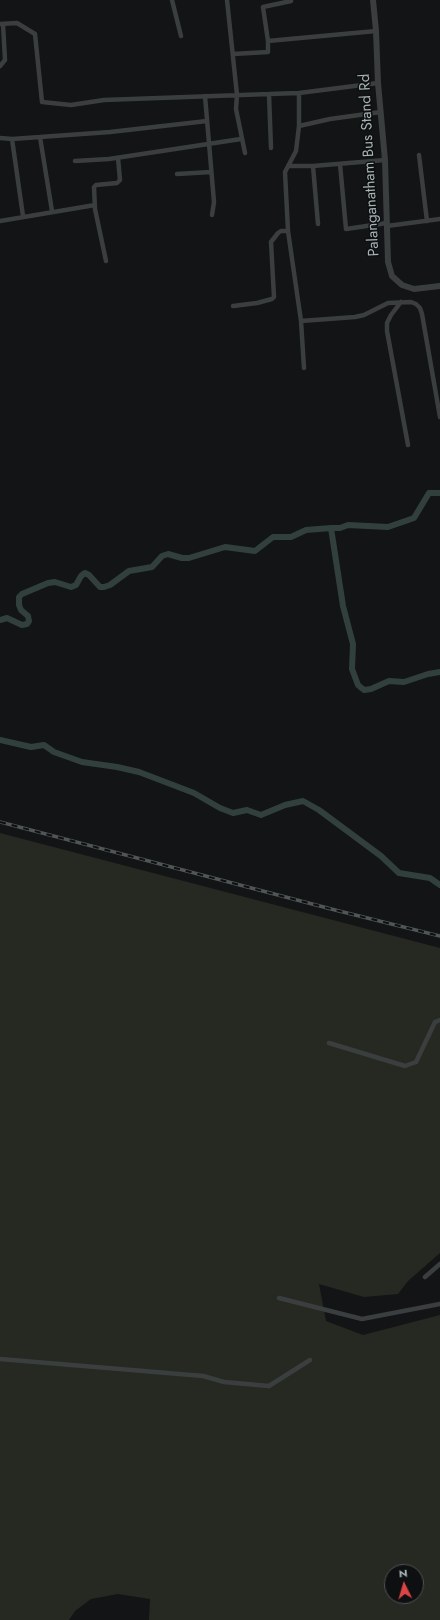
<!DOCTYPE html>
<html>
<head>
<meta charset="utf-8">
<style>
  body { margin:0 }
  #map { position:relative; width:440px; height:1620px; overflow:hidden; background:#131415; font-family:Jost,sans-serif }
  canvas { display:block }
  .north { position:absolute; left:384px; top:1564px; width:40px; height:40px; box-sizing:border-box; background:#0e0f10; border:1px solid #4b5152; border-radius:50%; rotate:355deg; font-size:11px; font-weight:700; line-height:16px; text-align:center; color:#a7b3b4 }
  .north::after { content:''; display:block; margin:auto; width:14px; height:18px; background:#dc4446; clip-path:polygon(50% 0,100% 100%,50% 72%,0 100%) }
</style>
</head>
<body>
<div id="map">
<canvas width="440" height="1620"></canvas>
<div class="north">N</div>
</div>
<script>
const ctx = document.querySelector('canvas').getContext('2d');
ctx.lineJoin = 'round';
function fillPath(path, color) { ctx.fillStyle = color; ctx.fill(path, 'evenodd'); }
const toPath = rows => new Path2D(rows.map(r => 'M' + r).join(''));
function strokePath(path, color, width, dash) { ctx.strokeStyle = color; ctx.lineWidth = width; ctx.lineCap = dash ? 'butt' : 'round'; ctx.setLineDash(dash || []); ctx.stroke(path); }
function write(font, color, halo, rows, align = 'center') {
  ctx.font = font + ' Jost,sans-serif'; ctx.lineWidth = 3; ctx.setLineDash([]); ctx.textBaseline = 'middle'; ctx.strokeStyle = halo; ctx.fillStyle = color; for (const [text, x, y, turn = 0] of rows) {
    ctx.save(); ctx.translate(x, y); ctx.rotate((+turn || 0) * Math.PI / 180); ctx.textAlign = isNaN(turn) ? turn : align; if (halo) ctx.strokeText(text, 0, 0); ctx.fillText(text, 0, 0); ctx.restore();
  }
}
const green = toPath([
  [0,833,440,948,440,1253,408,1281,398,1294,364,1297,319,1284,326,1321,363,1335,440,1315,440,1620,149,1620,150,1599,118,1594,91,1599,75,1611,69,1620,0,1620],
  [392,1572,416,1572,416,1596,392,1596]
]);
const canal = toPath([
  [331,528,340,528,348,525,388,527,414,518,429,493,440,493],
  [0,620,7,618,22,625,27,624,29,621,28,616,21,610,19,605,19,597,22,594,48,583,55,582,71,587,76,585,81,576,85,573,89,575,100,587,104,587,110,585,129,571,152,567,162,556,168,554,182,558,189,558,225,547,255,551,273,537,291,537,306,530,331,528,343,606,353,644,352,669,358,685,364,690,371,689,389,681,404,682,428,674,440,672],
  [0,740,31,747,44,745,54,752,82,762,117,767,139,772,194,793,220,808,233,813,247,810,261,815,285,805,303,801,319,810,381,856,399,873,430,878,440,885]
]);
const minor = toPath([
  [172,0,181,36],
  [227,0,237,95,236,109,245,153],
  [291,1,263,7,268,41,376,31],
  [0,24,17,23,35,34,42,102,71,105,104,100,269,94],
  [233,54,268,52,268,41],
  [0,66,5,60,3,24],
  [205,96,214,202,212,215],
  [299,126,299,93],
  [40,137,52,211],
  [0,138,12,139,110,132,207,121],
  [12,139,23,216],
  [271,148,269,94,299,93,378,83],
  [419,155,427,221],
  [75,161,109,159,241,139],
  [340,164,346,229,387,223],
  [288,166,313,166],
  [177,174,211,172],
  [0,221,95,205],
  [318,224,313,166,385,160],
  [387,226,440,219],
  [106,261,95,209,94,187,96,185,117,183,120,180,118,158],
  [401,302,391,315,387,323,387,331,408,445],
  [233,306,257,303,272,299,274,297,271,242,278,233,281,231,288,231],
  [301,321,355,317,364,315,388,303,411,302,416,304,420,308,422,314,440,417],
  [304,368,301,321,288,231,285,172,296,151,299,126,330,119,381,112],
  [329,1043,405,1066,416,1062,435,1022,440,1020],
  [425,1277,440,1264],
  [279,1298,362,1319,440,1304],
  [0,1359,203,1376,224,1382,269,1386,310,1360]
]);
const tertiary = toPath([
  [373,0,376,31,378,83,385,160,388,262,392,276,402,285,414,289,440,286]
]);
const rail = toPath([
  [0,822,335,910,440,936]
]);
const streetNames = [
  ["Palanganatham Bus Stand Rd",370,165,-93]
];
fillPath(green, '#262922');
strokePath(canal, '#32403d', 6);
strokePath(minor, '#3a3e3e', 4.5);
strokePath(tertiary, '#3a3e3e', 6);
strokePath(rail, '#505656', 3.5);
strokePath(rail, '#0e0f10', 2, [6]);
write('15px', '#a7b3b4', '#0e0f10', streetNames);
</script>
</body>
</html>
